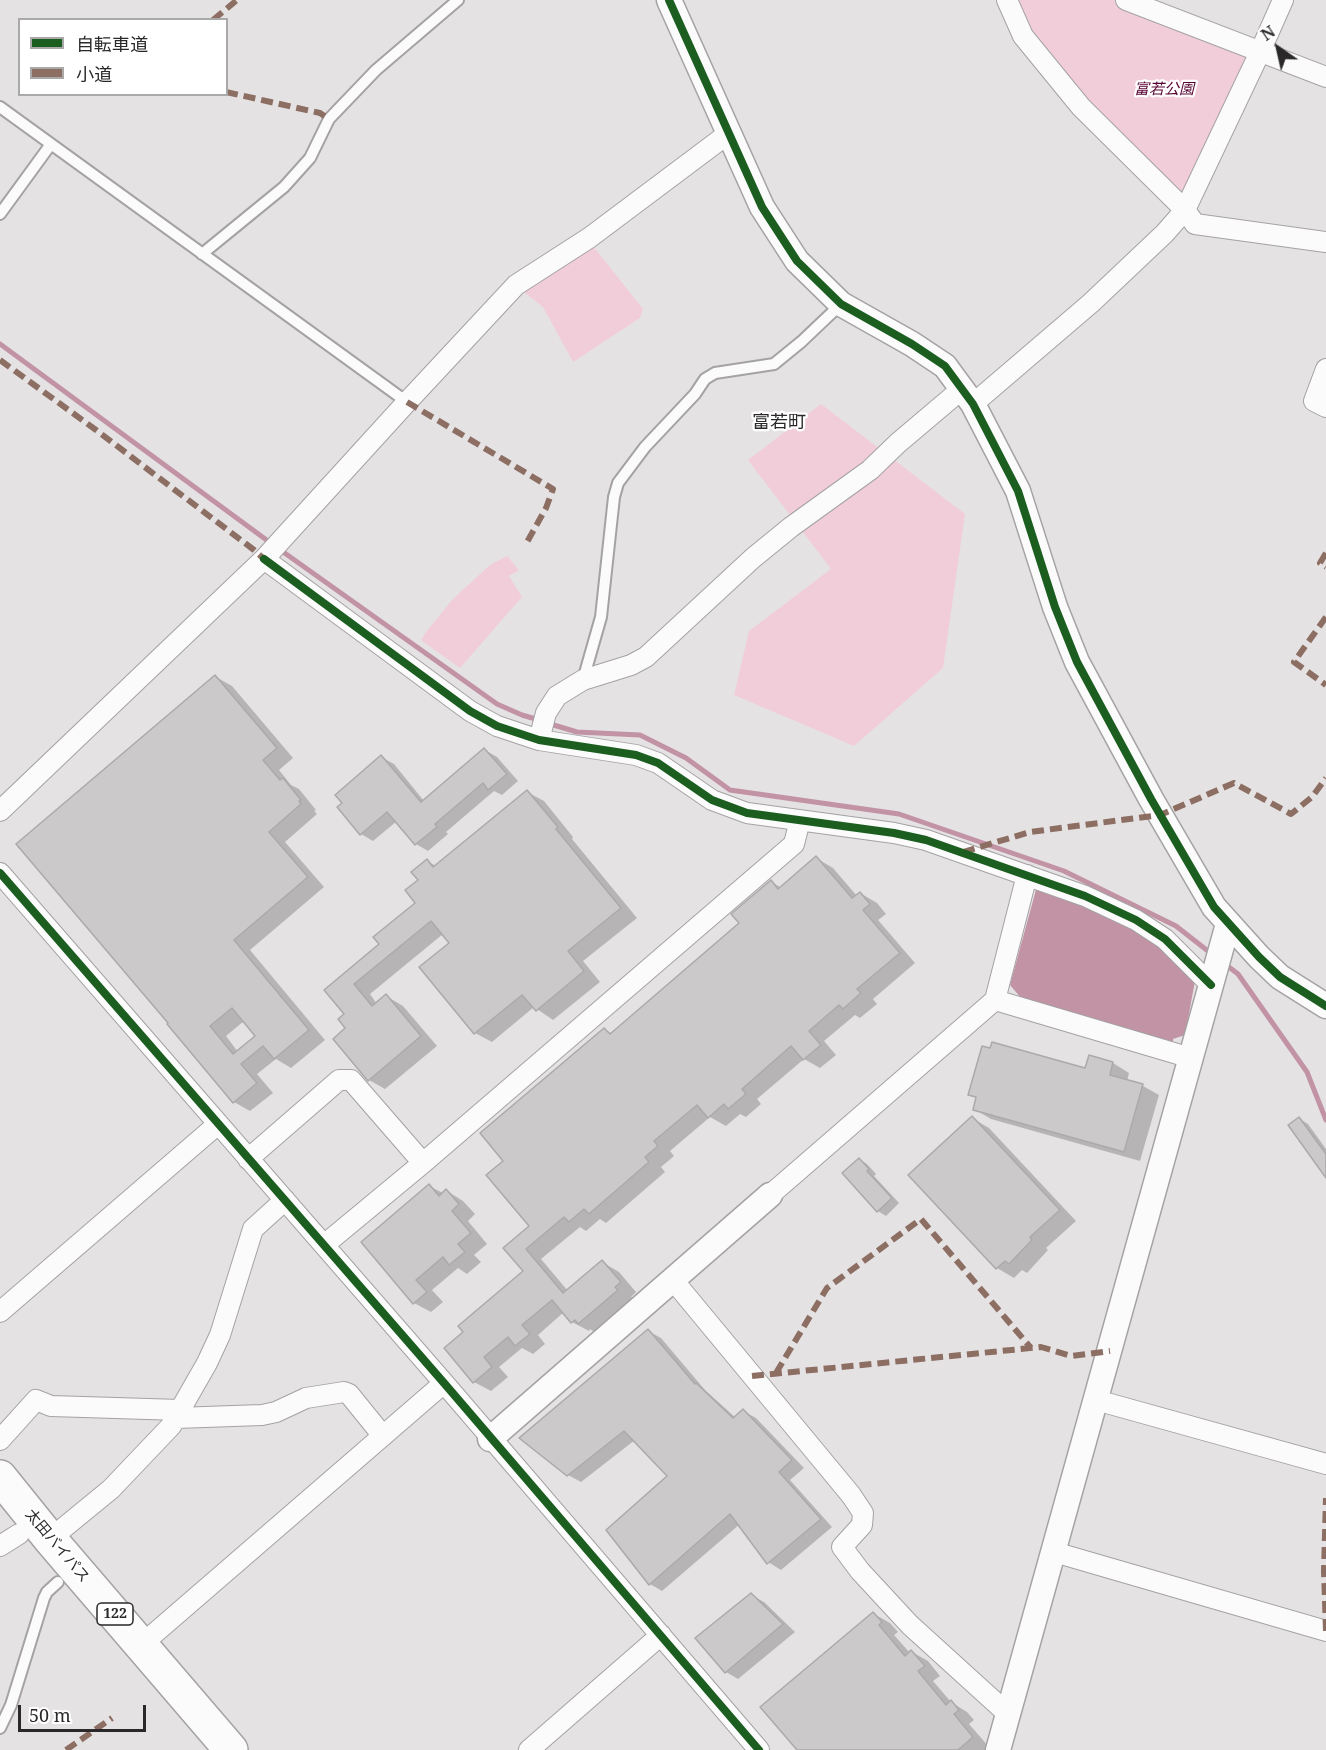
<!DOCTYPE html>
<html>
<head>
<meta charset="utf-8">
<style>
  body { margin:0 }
  #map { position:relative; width:1326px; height:1750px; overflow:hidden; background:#e5e2e3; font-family:"Noto Serif","Noto Sans JP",serif }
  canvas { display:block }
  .legend { position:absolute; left:18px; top:18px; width:210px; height:78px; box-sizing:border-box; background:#fff; border:2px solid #aaa9a9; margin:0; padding:8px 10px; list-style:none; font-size:18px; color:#2a2828 }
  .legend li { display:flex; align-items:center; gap:12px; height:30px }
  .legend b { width:30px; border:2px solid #aaa9a9 }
  .north { position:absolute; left:1248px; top:18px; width:60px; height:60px; -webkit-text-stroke:4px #fff; paint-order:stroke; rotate:326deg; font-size:16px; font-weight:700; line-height:24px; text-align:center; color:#2a2828 }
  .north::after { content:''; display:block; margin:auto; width:21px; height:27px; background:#2a2828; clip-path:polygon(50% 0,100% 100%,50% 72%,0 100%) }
  .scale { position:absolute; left:18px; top:1705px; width:128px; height:27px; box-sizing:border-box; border:3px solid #2a2828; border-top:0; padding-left:8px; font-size:18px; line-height:21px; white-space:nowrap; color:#2a2828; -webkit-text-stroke:4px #fff; paint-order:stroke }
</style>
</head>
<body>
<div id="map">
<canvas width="1326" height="1750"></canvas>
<ul class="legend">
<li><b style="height:8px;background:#1b5e20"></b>自転車道</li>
<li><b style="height:8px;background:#8d6e63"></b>小道</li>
</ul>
<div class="north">N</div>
<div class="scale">50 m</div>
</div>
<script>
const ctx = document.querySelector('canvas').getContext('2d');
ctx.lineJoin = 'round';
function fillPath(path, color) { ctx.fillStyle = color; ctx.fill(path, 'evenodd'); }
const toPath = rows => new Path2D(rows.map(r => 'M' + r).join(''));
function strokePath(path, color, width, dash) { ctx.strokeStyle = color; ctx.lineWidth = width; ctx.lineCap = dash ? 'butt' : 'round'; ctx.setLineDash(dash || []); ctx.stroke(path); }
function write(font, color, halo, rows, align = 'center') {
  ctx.font = font + ' "Noto Serif","Noto Sans JP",serif'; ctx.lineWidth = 4.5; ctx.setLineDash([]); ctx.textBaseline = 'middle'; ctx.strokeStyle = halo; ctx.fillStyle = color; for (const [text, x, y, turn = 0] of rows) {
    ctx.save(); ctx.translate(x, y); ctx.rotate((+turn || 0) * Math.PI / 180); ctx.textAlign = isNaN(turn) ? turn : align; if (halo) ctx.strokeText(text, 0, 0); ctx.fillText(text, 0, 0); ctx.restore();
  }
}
const green = toPath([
  [1007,0,1126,0,1260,52,1185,210,1081,107],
  [593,246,643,309,640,318,573,362,543,307,524,292,550,271],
  [821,404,965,514,943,668,854,746,734,695,749,631,831,569,748,460],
  [507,556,519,570,509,576,522,597,460,668,421,640,426,632,452,600,490,565]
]);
const water = toPath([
  [1037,886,1084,903,1162,944,1195,981,1185,1035,1173,1039,1173,1042,1021,998,1010,985]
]);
const shadow = toPath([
  [216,677,232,686,293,758,279,770,291,785,299,789,316,810,314,811,317,814,285,842,324,887,250,950,325,1040,291,1068,276,1059,257,1074,273,1093,250,1111,234,1102,169,1024],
  [244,1021,257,1037,238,1052,226,1036],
  [485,750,497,757,518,781,502,795,494,791,446,832,448,834,428,851,416,844,397,821,373,841,361,834,381,757,394,764,424,801],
  [527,792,544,801,573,837,572,839,637,918,583,961,600,982,553,1020,534,1007,492,1042,475,1033,451,943,443,934,370,994,377,1004,386,996,403,1006,437,1046,385,1089,369,1080,348,1028,346,1014,326,990,381,944,417,903,420,880,427,861,436,866],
  [816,858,833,868,857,896,860,893,877,903,886,914,878,920,915,963,873,999,877,1004,860,1018,855,1015,824,1041,836,1055,820,1068,804,1059,757,1099,761,1104,746,1117,740,1114,726,1126,710,1117,670,1151,674,1156,661,1167,665,1172,606,1223,600,1219,586,1231,580,1227,541,1259,568,1291,602,1262,619,1272,636,1292,631,1297,634,1300,596,1333,590,1329,589,1331,572,1322,564,1312,538,1335,545,1344,533,1354,522,1348,499,1367,508,1377,491,1391,474,1382,465,1332,525,1271,505,1248,531,1226,505,1161,605,1029,612,1034,741,923,771,882,782,888],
  [1113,1063,1129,1073,1127,1081,1143,1086,1159,1095,1140,1161,991,1119,974,1109,977,1099,970,1094],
  [972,1118,989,1128,1076,1221,1046,1248,1048,1250,1027,1273,1022,1270,1014,1278,997,1268],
  [1300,1119,1308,1124,1326,1149,1326,1172],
  [859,1159,867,1164,876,1174,874,1176,899,1203,886,1216,878,1211],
  [429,1186,443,1193,447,1191,463,1201,475,1214,468,1221,487,1244,474,1255,481,1262,467,1274,458,1268,432,1290,443,1302,431,1312,414,1303,363,1242],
  [648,1331,661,1338,705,1390,736,1418,743,1411,756,1418,804,1468,790,1480,832,1527,781,1570,768,1562,740,1524,662,1591,650,1584,669,1476,635,1440,581,1482,568,1475],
  [751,1595,764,1602,795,1632,738,1679,726,1672],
  [874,1614,890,1623,898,1632,894,1635,910,1653,912,1652,928,1661,940,1676,933,1681,951,1702,967,1712,974,1720,969,1724,989,1747,986,1750,799,1750]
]);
const stream = toPath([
  [0,344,272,544],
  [279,549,497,704,522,715,539,720],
  [547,723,577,732,640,735,686,758,730,790,899,814,1064,871,1176,926,1213,955],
  [1225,964,1238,974,1307,1072,1326,1120]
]);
const building = toPath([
  [215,675,277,748,263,760,280,780,283,778,301,800,299,801,301,804,269,832,308,877,234,940,309,1030,274,1059,263,1046,241,1064,257,1083,233,1103,167,1024,168,1023,16,844,215,675],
  [232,1008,255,1036,233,1054,210,1026,232,1008],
  [484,748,507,774,488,790,483,783,435,824,437,827,415,845,387,812,360,835,337,807,342,803,335,795,381,755,421,802,484,748],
  [527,790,558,827,556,829,621,908,568,951,584,971,536,1011,522,995,474,1034,419,967,449,943,431,921,354,984,372,1006,386,994,421,1036,368,1081,333,1039,345,1028,338,1019,344,1014,324,990,379,944,373,937,415,903,405,890,418,880,411,872,427,859,433,867,527,790],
  [816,856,852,898,860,892,870,904,863,910,900,953,857,989,861,993,843,1009,839,1005,809,1031,821,1045,803,1060,791,1046,742,1089,746,1094,728,1109,724,1104,708,1118,697,1105,654,1141,658,1146,645,1157,649,1162,589,1214,584,1209,569,1222,564,1217,526,1249,563,1293,602,1260,621,1282,615,1287,618,1290,578,1324,575,1320,571,1323,552,1300,522,1325,530,1334,515,1346,508,1337,484,1357,492,1367,473,1383,444,1348,463,1332,458,1326,523,1271,503,1248,529,1226,486,1175,503,1161,480,1133,604,1028,610,1034,739,923,731,914,771,880,778,889,816,856],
  [992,1042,1085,1068,1089,1055,1113,1062,1110,1075,1143,1084,1124,1152,973,1110,976,1097,968,1095,982,1046,990,1048,992,1042],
  [972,1116,1060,1210,1030,1237,1032,1240,1009,1264,1005,1261,996,1269,908,1175,972,1116],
  [1299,1117,1326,1154,1326,1178,1288,1125,1299,1117],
  [859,1158,869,1169,867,1171,892,1198,877,1212,842,1173,859,1158],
  [429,1184,439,1196,446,1189,459,1204,452,1211,471,1233,458,1244,465,1252,449,1265,443,1257,416,1280,427,1292,413,1304,361,1242,429,1184],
  [648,1329,695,1384,696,1383,733,1418,743,1409,792,1460,779,1472,821,1519,767,1564,730,1514,649,1585,606,1530,667,1476,624,1431,567,1476,519,1438,648,1329],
  [751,1593,783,1624,725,1673,695,1638,751,1593],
  [873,1612,882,1622,879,1625,905,1656,911,1650,925,1666,918,1671,946,1705,951,1700,959,1710,954,1714,973,1737,958,1750,797,1750,760,1707,873,1612]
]);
const service = toPath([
  [0,107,407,402],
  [0,214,51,144],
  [202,254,284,187,310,158,329,119,376,70,458,0],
  [583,680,601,617,614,497,618,483,645,447,695,394,705,379,715,373,774,364,801,342,841,304],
  [0,1728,11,1705,44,1598,47,1592,58,1582]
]);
const minor = toPath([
  [1007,0,1023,36,1081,107,1185,210,1195,224,1326,242],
  [1126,0,1326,77],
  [1326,369,1314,401,1326,407],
  [973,404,1091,303,1165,233,1185,210,1260,52,1283,0],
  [264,559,470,711,497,726,539,740,636,755,658,763,712,800,747,813,894,833,926,840,1085,896,1136,920,1165,939,1211,985],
  [539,740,546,713,557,696,583,680,631,665,646,657,753,558,791,527,870,470,898,443,963,388],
  [0,811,264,559,407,402,516,285,589,238,729,133],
  [0,873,444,1383,759,1750],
  [995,1000,1191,1058],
  [248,1159,339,1080,351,1080,423,1163],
  [770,1195,995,1000,1027,875],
  [324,1245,423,1163,794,844,800,820],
  [673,1280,851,1495,863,1513,862,1525,842,1547,860,1571,910,1625,1008,1714],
  [0,1312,218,1124],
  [1096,1400,1326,1464],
  [176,1418,262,1415,276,1412,306,1398,344,1392,349,1394,383,1436],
  [0,1440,36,1400,51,1406,180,1410],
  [50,1539,111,1489,171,1426,207,1363,220,1335,253,1229,285,1200],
  [0,1546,19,1534],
  [1054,1552,1326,1631],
  [141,1645,444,1383],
  [529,1750,661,1635]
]);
const tertiary = toPath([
  [669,0,762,207,797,261,841,304,912,344,945,366,973,404,1018,491,1055,607,1077,662,1151,799,1214,907,1259,957,1280,977,1326,1006],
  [490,1439,770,1195],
  [998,1750,1228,924]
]);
const trunk = toPath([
  [0,1477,50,1539,231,1750]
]);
const quiet = toPath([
  [213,20,237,0],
  [226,92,320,113,329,119],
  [0,360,96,430,254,550,264,559],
  [407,402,553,489,546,508,526,544],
  [1326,553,1320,563,1326,567],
  [1326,617,1294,662,1326,685],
  [963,852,1030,832,1160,815,1234,783,1291,814,1312,797,1326,778],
  [776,1373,827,1288,921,1219,1031,1348],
  [752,1376,1041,1347,1071,1356,1110,1351],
  [1326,1631,1324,1571,1326,1498],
  [66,1750,112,1718]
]);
const cycleway = toPath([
  [669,0,762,207,797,261,841,304,912,344,945,366,973,404,1018,491,1055,607,1077,662,1151,799,1214,907,1259,957,1280,977,1326,1006],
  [264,559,470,711,497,726,539,740,636,755,658,763,712,800,747,813,894,833,926,840,1085,896,1136,920,1165,939,1211,985],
  [0,873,444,1383,759,1750]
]);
const shields = [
  [115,1614,36]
];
const shieldNames = [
  ["122",115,1614]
];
const parkNames = [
  ["富若公園",1164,90]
];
const streetNames = [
  ["太田バイパス",57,1546,50]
];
const quarterNames = [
  ["富若町",779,423]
];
fillPath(green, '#f1cdda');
fillPath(water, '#c292a5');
fillPath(shadow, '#0003');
strokePath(stream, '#c292a5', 5);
fillPath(building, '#cbc9c9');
strokePath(building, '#aba9aa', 1.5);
strokePath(service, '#a5a2a3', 14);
strokePath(minor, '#a5a2a3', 22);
strokePath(tertiary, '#a5a2a3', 27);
strokePath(trunk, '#a5a2a3', 36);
strokePath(service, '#fbfbfb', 10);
strokePath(minor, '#fbfbfb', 20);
strokePath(tertiary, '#fbfbfb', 24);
strokePath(trunk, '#fbfbfb', 33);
strokePath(quiet, '#8d6e63', 6, [12, 6]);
strokePath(cycleway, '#1b5e20', 8);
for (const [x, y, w] of shields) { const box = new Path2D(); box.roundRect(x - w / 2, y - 11, w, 22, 4.5); ctx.fillStyle = '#fff'; ctx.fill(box); strokePath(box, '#2a2828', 1.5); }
write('bold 14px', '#2a2828', null, shieldNames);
write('italic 15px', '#560030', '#fff', parkNames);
write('15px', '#2a2828', '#fff', streetNames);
write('18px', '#2a2828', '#fff', quarterNames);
</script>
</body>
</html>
